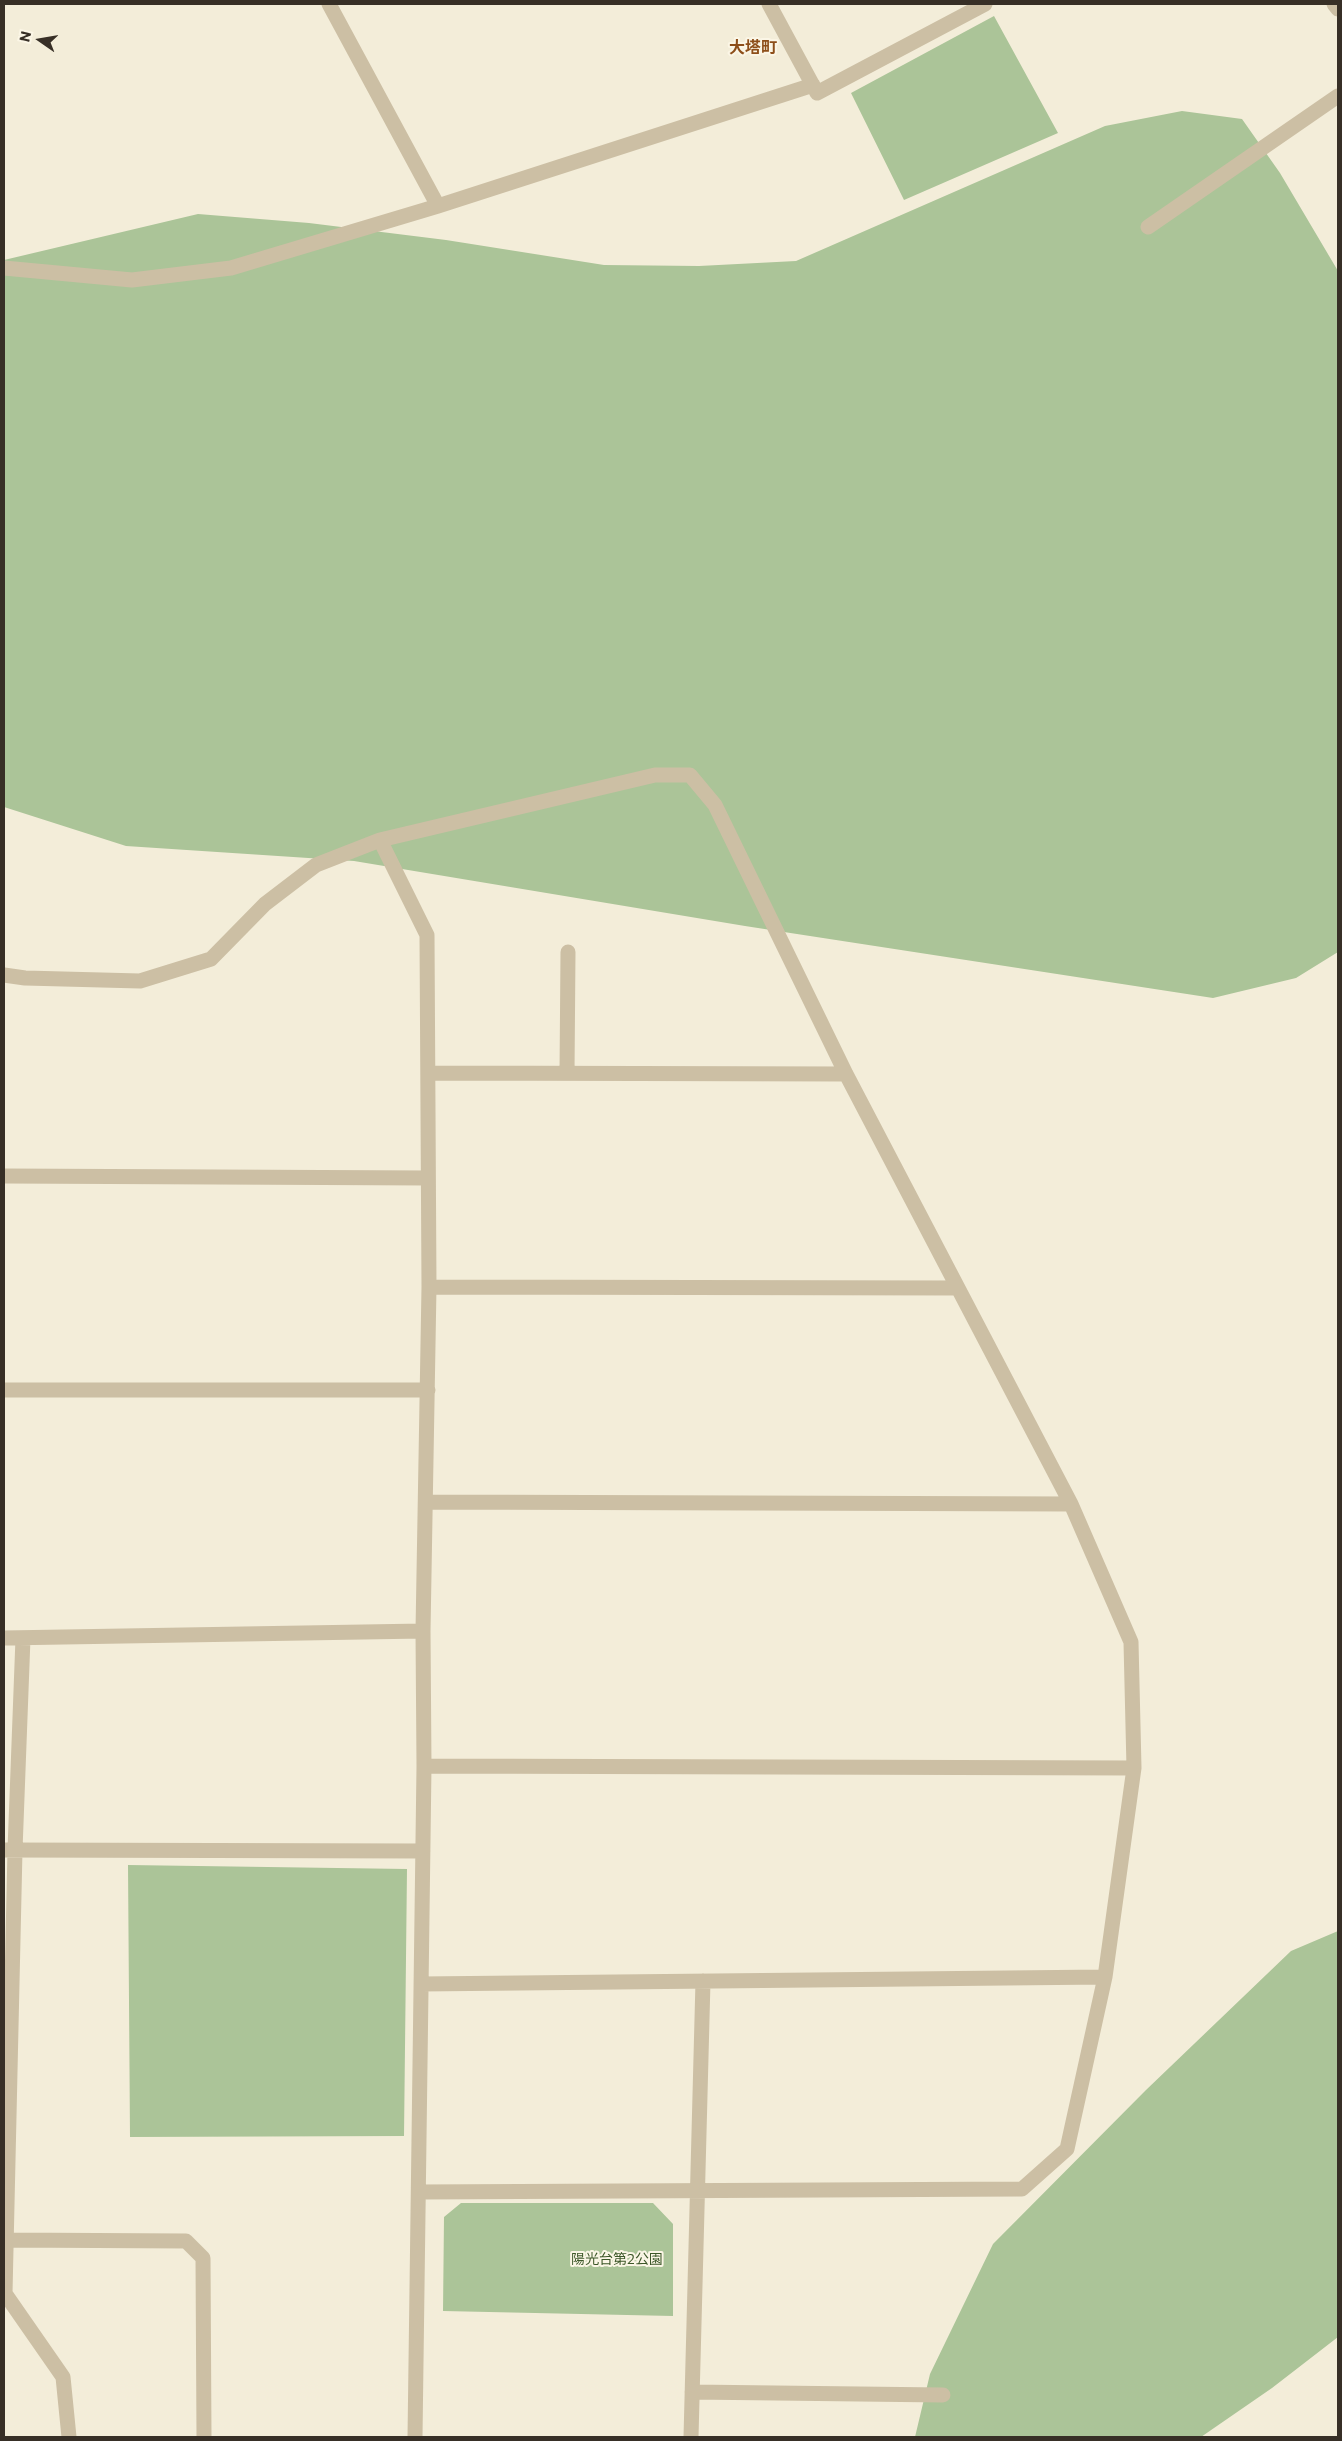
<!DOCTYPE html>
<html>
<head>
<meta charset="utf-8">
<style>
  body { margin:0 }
  #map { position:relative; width:1342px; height:2441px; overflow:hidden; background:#f3edd9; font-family:Commissioner,sans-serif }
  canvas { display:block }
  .frame { position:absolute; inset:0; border:5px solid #372f26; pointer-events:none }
  .north { position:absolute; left:15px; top:15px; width:50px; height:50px; -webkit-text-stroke:4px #fbf6e6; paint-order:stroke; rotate:283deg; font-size:14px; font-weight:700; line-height:20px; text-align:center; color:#372f26 }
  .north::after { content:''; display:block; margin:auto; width:18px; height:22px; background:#372f26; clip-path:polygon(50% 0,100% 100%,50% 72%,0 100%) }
</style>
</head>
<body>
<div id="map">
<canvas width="1342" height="2441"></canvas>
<div class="frame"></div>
<div class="north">N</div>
</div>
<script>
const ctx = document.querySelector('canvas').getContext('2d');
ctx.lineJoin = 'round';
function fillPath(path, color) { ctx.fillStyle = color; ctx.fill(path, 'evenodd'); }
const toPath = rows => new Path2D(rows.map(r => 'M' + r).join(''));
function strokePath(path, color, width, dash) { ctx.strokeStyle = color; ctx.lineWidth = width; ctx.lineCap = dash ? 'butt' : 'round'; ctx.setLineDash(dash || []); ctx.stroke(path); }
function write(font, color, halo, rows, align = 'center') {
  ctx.font = font + ' Commissioner,"Noto Sans JP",sans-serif'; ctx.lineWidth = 4; ctx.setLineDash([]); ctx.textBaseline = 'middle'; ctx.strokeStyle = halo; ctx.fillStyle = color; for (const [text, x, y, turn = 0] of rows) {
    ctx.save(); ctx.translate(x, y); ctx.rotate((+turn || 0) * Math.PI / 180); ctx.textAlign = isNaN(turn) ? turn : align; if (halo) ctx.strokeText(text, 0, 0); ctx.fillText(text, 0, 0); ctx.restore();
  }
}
const green = toPath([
  [994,16,1058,133,904,200,851,93],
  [1182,111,1242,119,1280,173,1338,271,1338,952,1296,978,1213,998,745,926,354,861,126,846,4,807,4,260,198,214,309,223,446,240,604,265,699,266,796,261,1105,126],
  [128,1865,407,1869,404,2136,130,2137],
  [1338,1931,1338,2337,1272,2388,1201,2437,915,2437,930,2374,993,2244,1146,2090,1291,1951],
  [461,2203,653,2203,673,2224,673,2316,443,2311,444,2217]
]);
const minor = toPath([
  [329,4,438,206],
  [769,4,817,93,985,4],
  [1334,4,1338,9],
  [1148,227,1338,96],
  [4,268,132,280,231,268,438,206,813,85],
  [380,840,427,935,429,1287,423,1631,424,1766,415,2437],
  [4,975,25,978,140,981,211,959,265,904,316,865,380,840,655,775,690,775,715,805,846,1074,1071,1504,1131,1642,1134,1768,1105,1977,1067,2149,1022,2189,419,2192],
  [428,1073,846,1074],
  [567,1073,568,952],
  [4,1176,428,1178],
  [429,1287,957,1288],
  [4,1390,428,1390],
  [427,1502,1071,1504],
  [4,1638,423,1631],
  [424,1766,1134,1768],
  [4,1850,423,1851],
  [421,1984,1105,1977],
  [6,2240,186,2241,203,2258,204,2437],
  [4,2292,63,2377,69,2437],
  [5,2293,15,1850,23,1638],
  [692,2392,943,2395],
  [691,2437,703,1981]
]);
const parkNames = [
  ["陽光台第2公園",617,2259]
];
const quarterNames = [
  ["大塔町",753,48]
];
fillPath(green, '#abc498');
strokePath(minor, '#ccbfa4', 15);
write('14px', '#3c5728', '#fbf6e6', parkNames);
write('bold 16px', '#8d4e19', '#fbf6e6', quarterNames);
</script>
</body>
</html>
